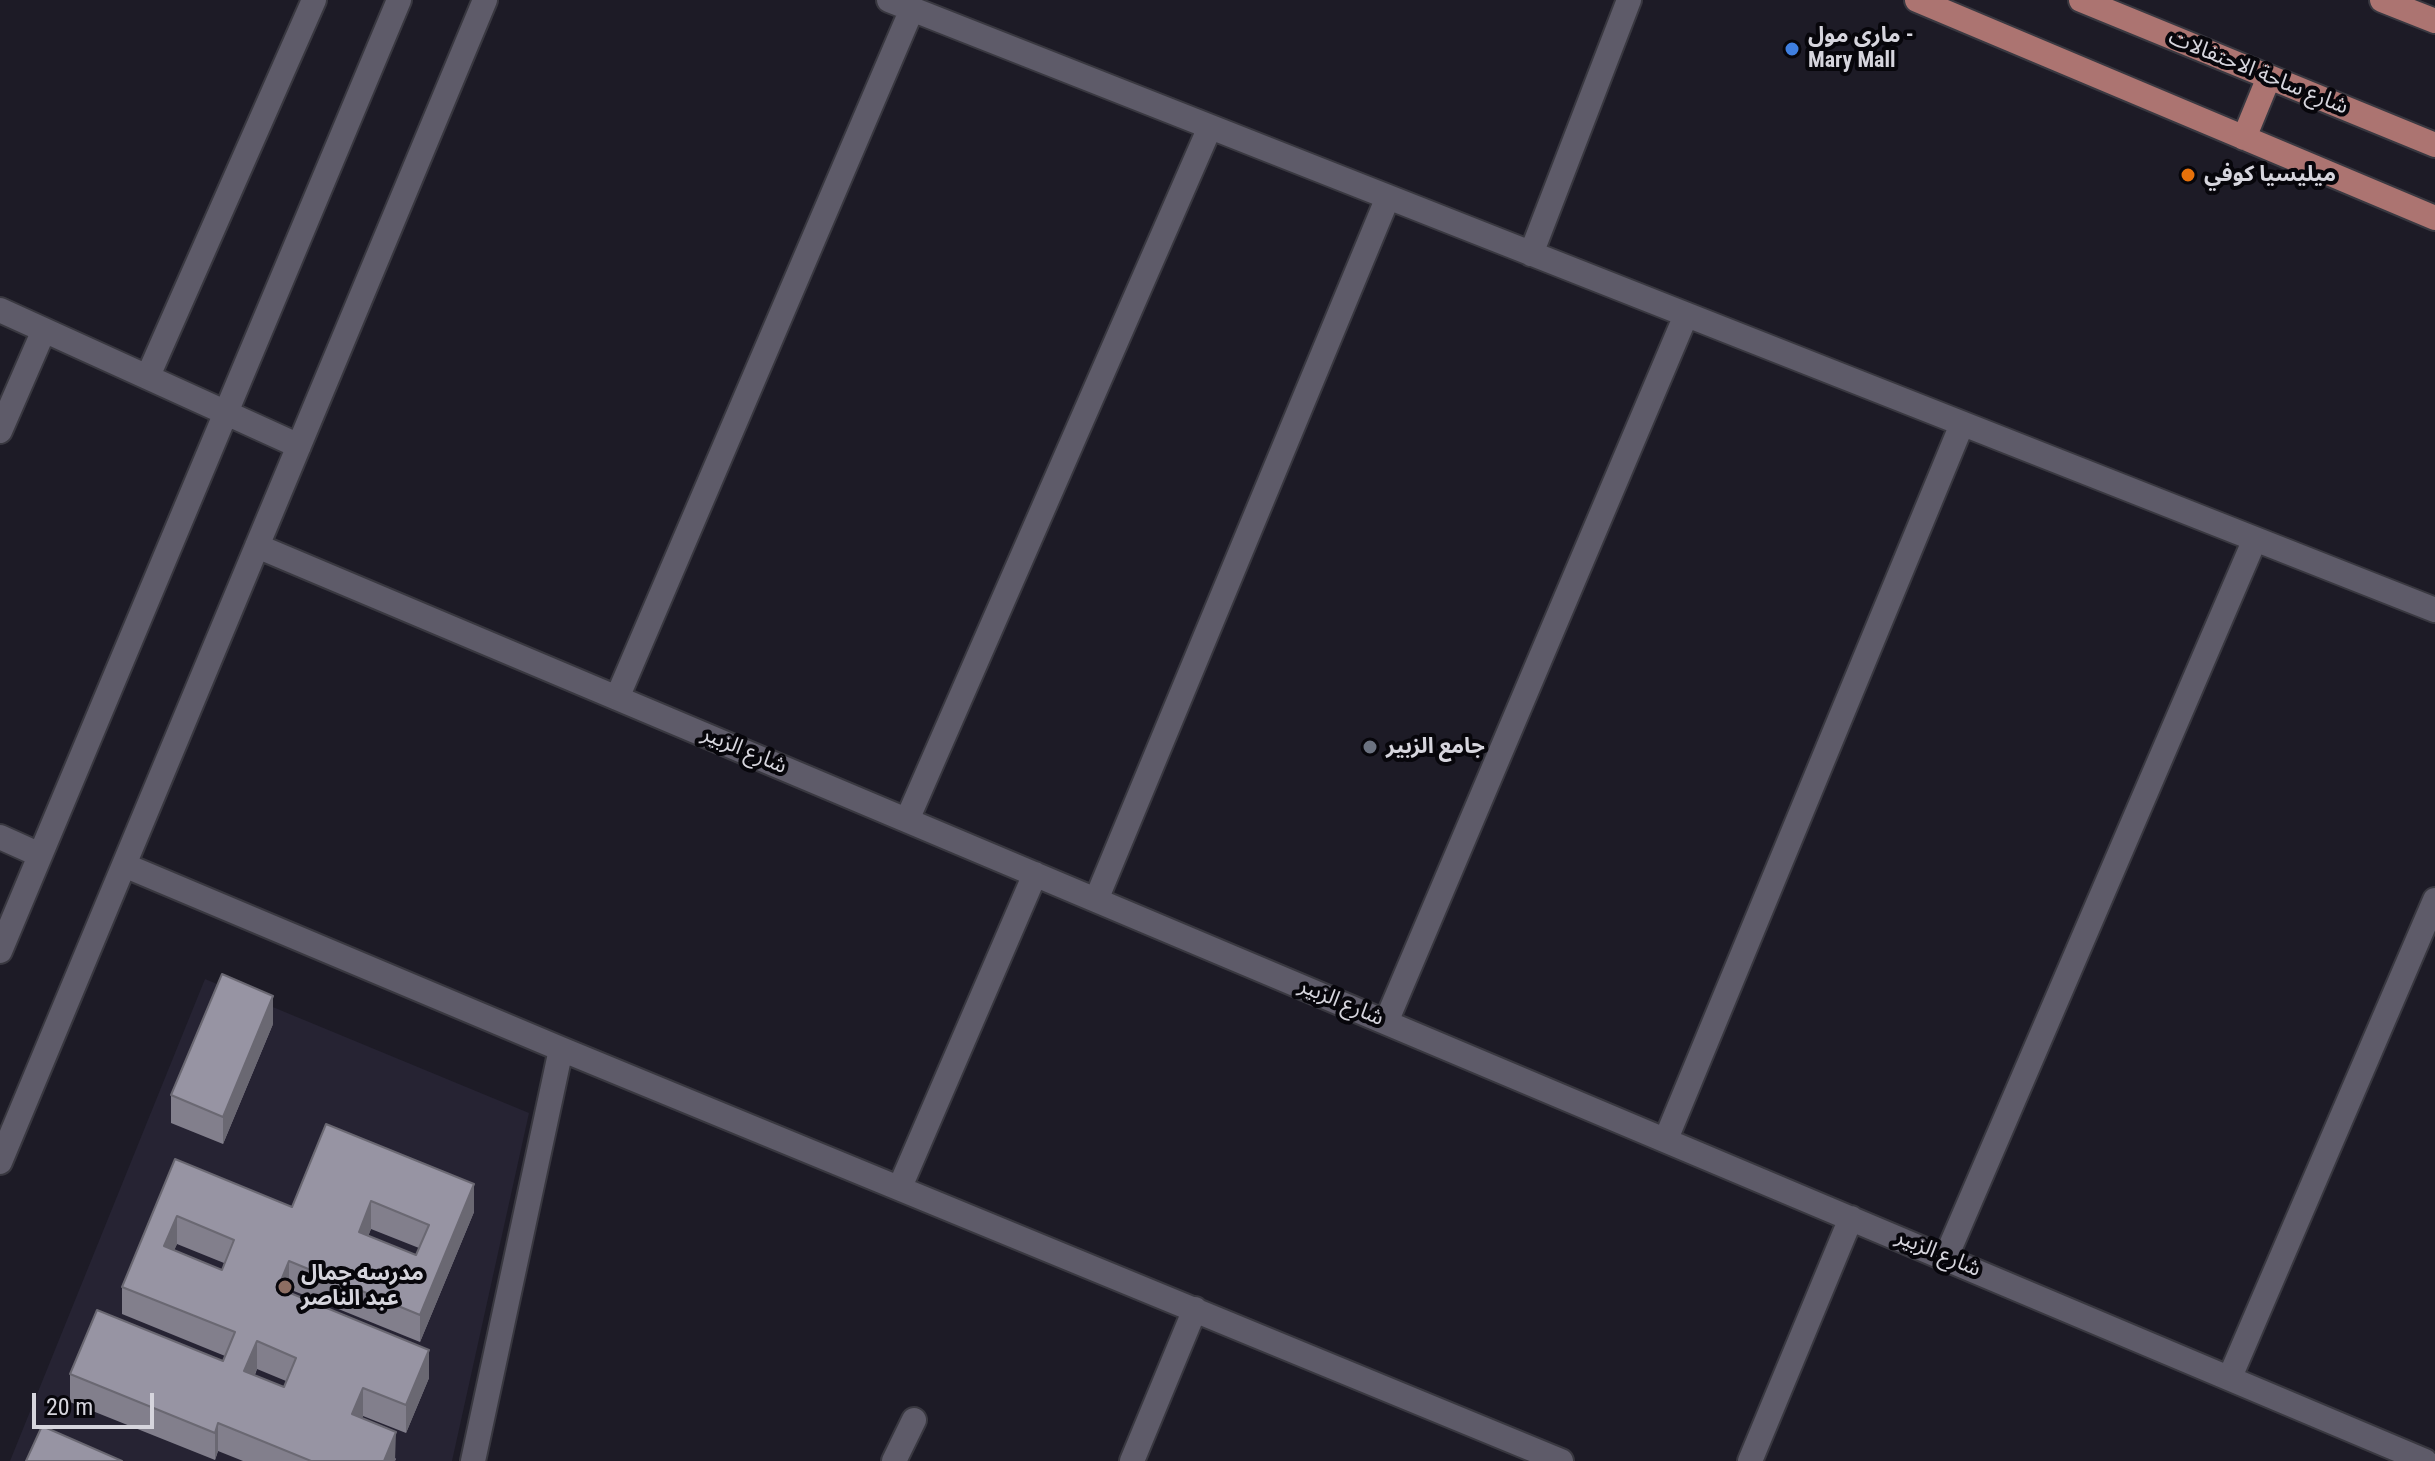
<!DOCTYPE html>
<html>
<head>
<meta charset="utf-8">
<style>
  body { margin:0 }
  #map { position:relative; width:2435px; height:1461px; overflow:hidden; background:#1d1b26; font-family:"Roboto Condensed",sans-serif }
  canvas { display:block }
  .scale { position:absolute; left:32px; top:1393px; width:122px; height:36px; box-sizing:border-box; border:4px solid #d6d5dd; border-top:0; padding-left:10px; font-size:24px; line-height:28px; white-space:nowrap; color:#d6d5dd; -webkit-text-stroke:6px #07060b; paint-order:stroke }
</style>
</head>
<body>
<div id="map">
<canvas width="2435" height="1461"></canvas>
<div class="scale">20 m</div>
</div>
<script>
const ctx = document.querySelector('canvas').getContext('2d');
ctx.lineJoin = 'round';
function fillPath(path, color) { ctx.fillStyle = color; ctx.fill(path, 'evenodd'); }
const toPath = rows => new Path2D(rows.map(r => 'M' + r).join(''));
function strokePath(path, color, width, dash) { ctx.strokeStyle = color; ctx.lineWidth = width; ctx.lineCap = dash ? 'butt' : 'round'; ctx.setLineDash(dash || []); ctx.stroke(path); }
function write(font, color, halo, rows, align = 'center') {
  ctx.font = font + ' "Roboto Condensed","Noto Sans Arabic",sans-serif'; ctx.lineWidth = 8; ctx.setLineDash([]); ctx.textBaseline = 'middle'; ctx.strokeStyle = halo; ctx.fillStyle = color; for (const [text, x, y, turn = 0] of rows) {
    ctx.save(); ctx.translate(x, y); ctx.rotate((+turn || 0) * Math.PI / 180); ctx.textAlign = isNaN(turn) ? turn : align; if (halo) ctx.strokeText(text, 0, 0); ctx.fillText(text, 0, 0); ctx.restore();
  }
}
const built = toPath([
  [205,979,529,1113,452,1461,10,1461]
]);
const minor = toPath([
  [889,0,2435,610],
  [1531,254,1629,0],
  [0,310,299,446],
  [148,376,314,0],
  [0,431,44,330],
  [257,546,2425,1461],
  [617,698,912,9],
  [907,820,1210,127],
  [0,837,40,855],
  [124,865,561,1049,1561,1461],
  [1096,900,1388,197],
  [0,951,399,0],
  [1386,1022,1686,315],
  [1666,1139,1962,424],
  [0,1162,485,0],
  [900,1187,1035,874],
  [1946,1257,2255,539],
  [2230,1377,2435,900],
  [473,1461,561,1049],
  [894,1461,914,1420],
  [1132,1461,1195,1309],
  [1750,1461,1851,1218]
]);
const major = toPath([
  [1917,0,2435,218],
  [2081,0,2435,145],
  [2382,0,2435,21],
  [2244,138,2269,77]
]);
const wall = toPath([
  [273,1024,223,1144,171,1123,171,1095],
  [326,1124,474,1212,420,1342,289,1289,287,1292,429,1378,406,1433,363,1416,362,1418,396,1459,395,1461,243,1461,218,1451,215,1460,70,1402,70,1374,223,1361,225,1356,122,1314,122,1287,175,1159,292,1207],
  [371,1229,419,1248,416,1255,368,1236],
  [177,1244,224,1263,222,1270,174,1250],
  [257,1369,286,1381,284,1387,255,1375]
]);
const shadedWall = toPath([
  [273,996,273,1024,223,1144,223,1117],
  [474,1184,474,1212,420,1342,420,1315],
  [371,1201,371,1229,359,1260,359,1232],
  [177,1216,177,1244,164,1274,164,1246],
  [289,1261,289,1289,278,1316,278,1288],
  [257,1341,257,1369,244,1398,244,1371],
  [429,1350,429,1378,406,1433,406,1405],
  [363,1388,363,1416,352,1441,352,1414],
  [218,1423,218,1451,215,1460,215,1433],
  [396,1432,395,1461,384,1461]
]);
const building = toPath([
  [222,974,273,996,223,1117,171,1095,222,974],
  [326,1124,474,1184,420,1315,289,1261,278,1288,429,1350,406,1405,363,1388,352,1414,396,1432,384,1461,311,1461,218,1423,215,1433,70,1374,97,1310,223,1361,235,1332,122,1287,175,1159,292,1207,326,1124],
  [371,1201,429,1225,416,1255,359,1232,371,1201],
  [177,1216,234,1240,222,1270,164,1246,177,1216],
  [257,1341,296,1358,284,1387,244,1371,257,1341],
  [42,1426,122,1461,26,1461,42,1426]
]);
const markers = [
  [1792,49,8,"#3f7fe0"],
  [2188,175,8,"#e8710a"],
  [1370,747,8,"#6b7280"],
  [285,1287,8,"#8d6e63"]
];
const poiNames = [
  ["ماري مول -",1808,36],
  ["Mary Mall",1808,61],
  ["ميليسيا كوفي",2204,175],
  ["جامع الزبير",1386,747],
  ["مدرسه جمال",301,1274],
  ["عبد الناصر",301,1299]
];
const streetNames = [
  ["شارع ساحة الاحتفالات",2258,73,22],
  ["شارع الزبير",744,751,23],
  ["شارع الزبير",1341,1003,23],
  ["شارع الزبير",1938,1254,23]
];
fillPath(built, '#262333');
strokePath(minor, '#393840', 28);
strokePath(major, '#393840', 28);
strokePath(minor, '#5e5b69', 24);
strokePath(major, '#ac7471', 24);
fillPath(wall, '#827f8c');
fillPath(shadedWall, '#6a6872');
fillPath(building, '#9794a3');
strokePath(building, '#6a6872', 2);
for (const [x, y, r, color] of markers) { const dot = new Path2D(); dot.arc(x, y, r, 0, 2 * Math.PI); ctx.fillStyle = color; ctx.fill(dot); strokePath(dot, '#07060b', 3); }
write('bold 22px', '#d6d5dd', '#07060b', poiNames, 'left');
write('22px', '#d6d5dd', '#07060b', streetNames);
</script>
</body>
</html>
